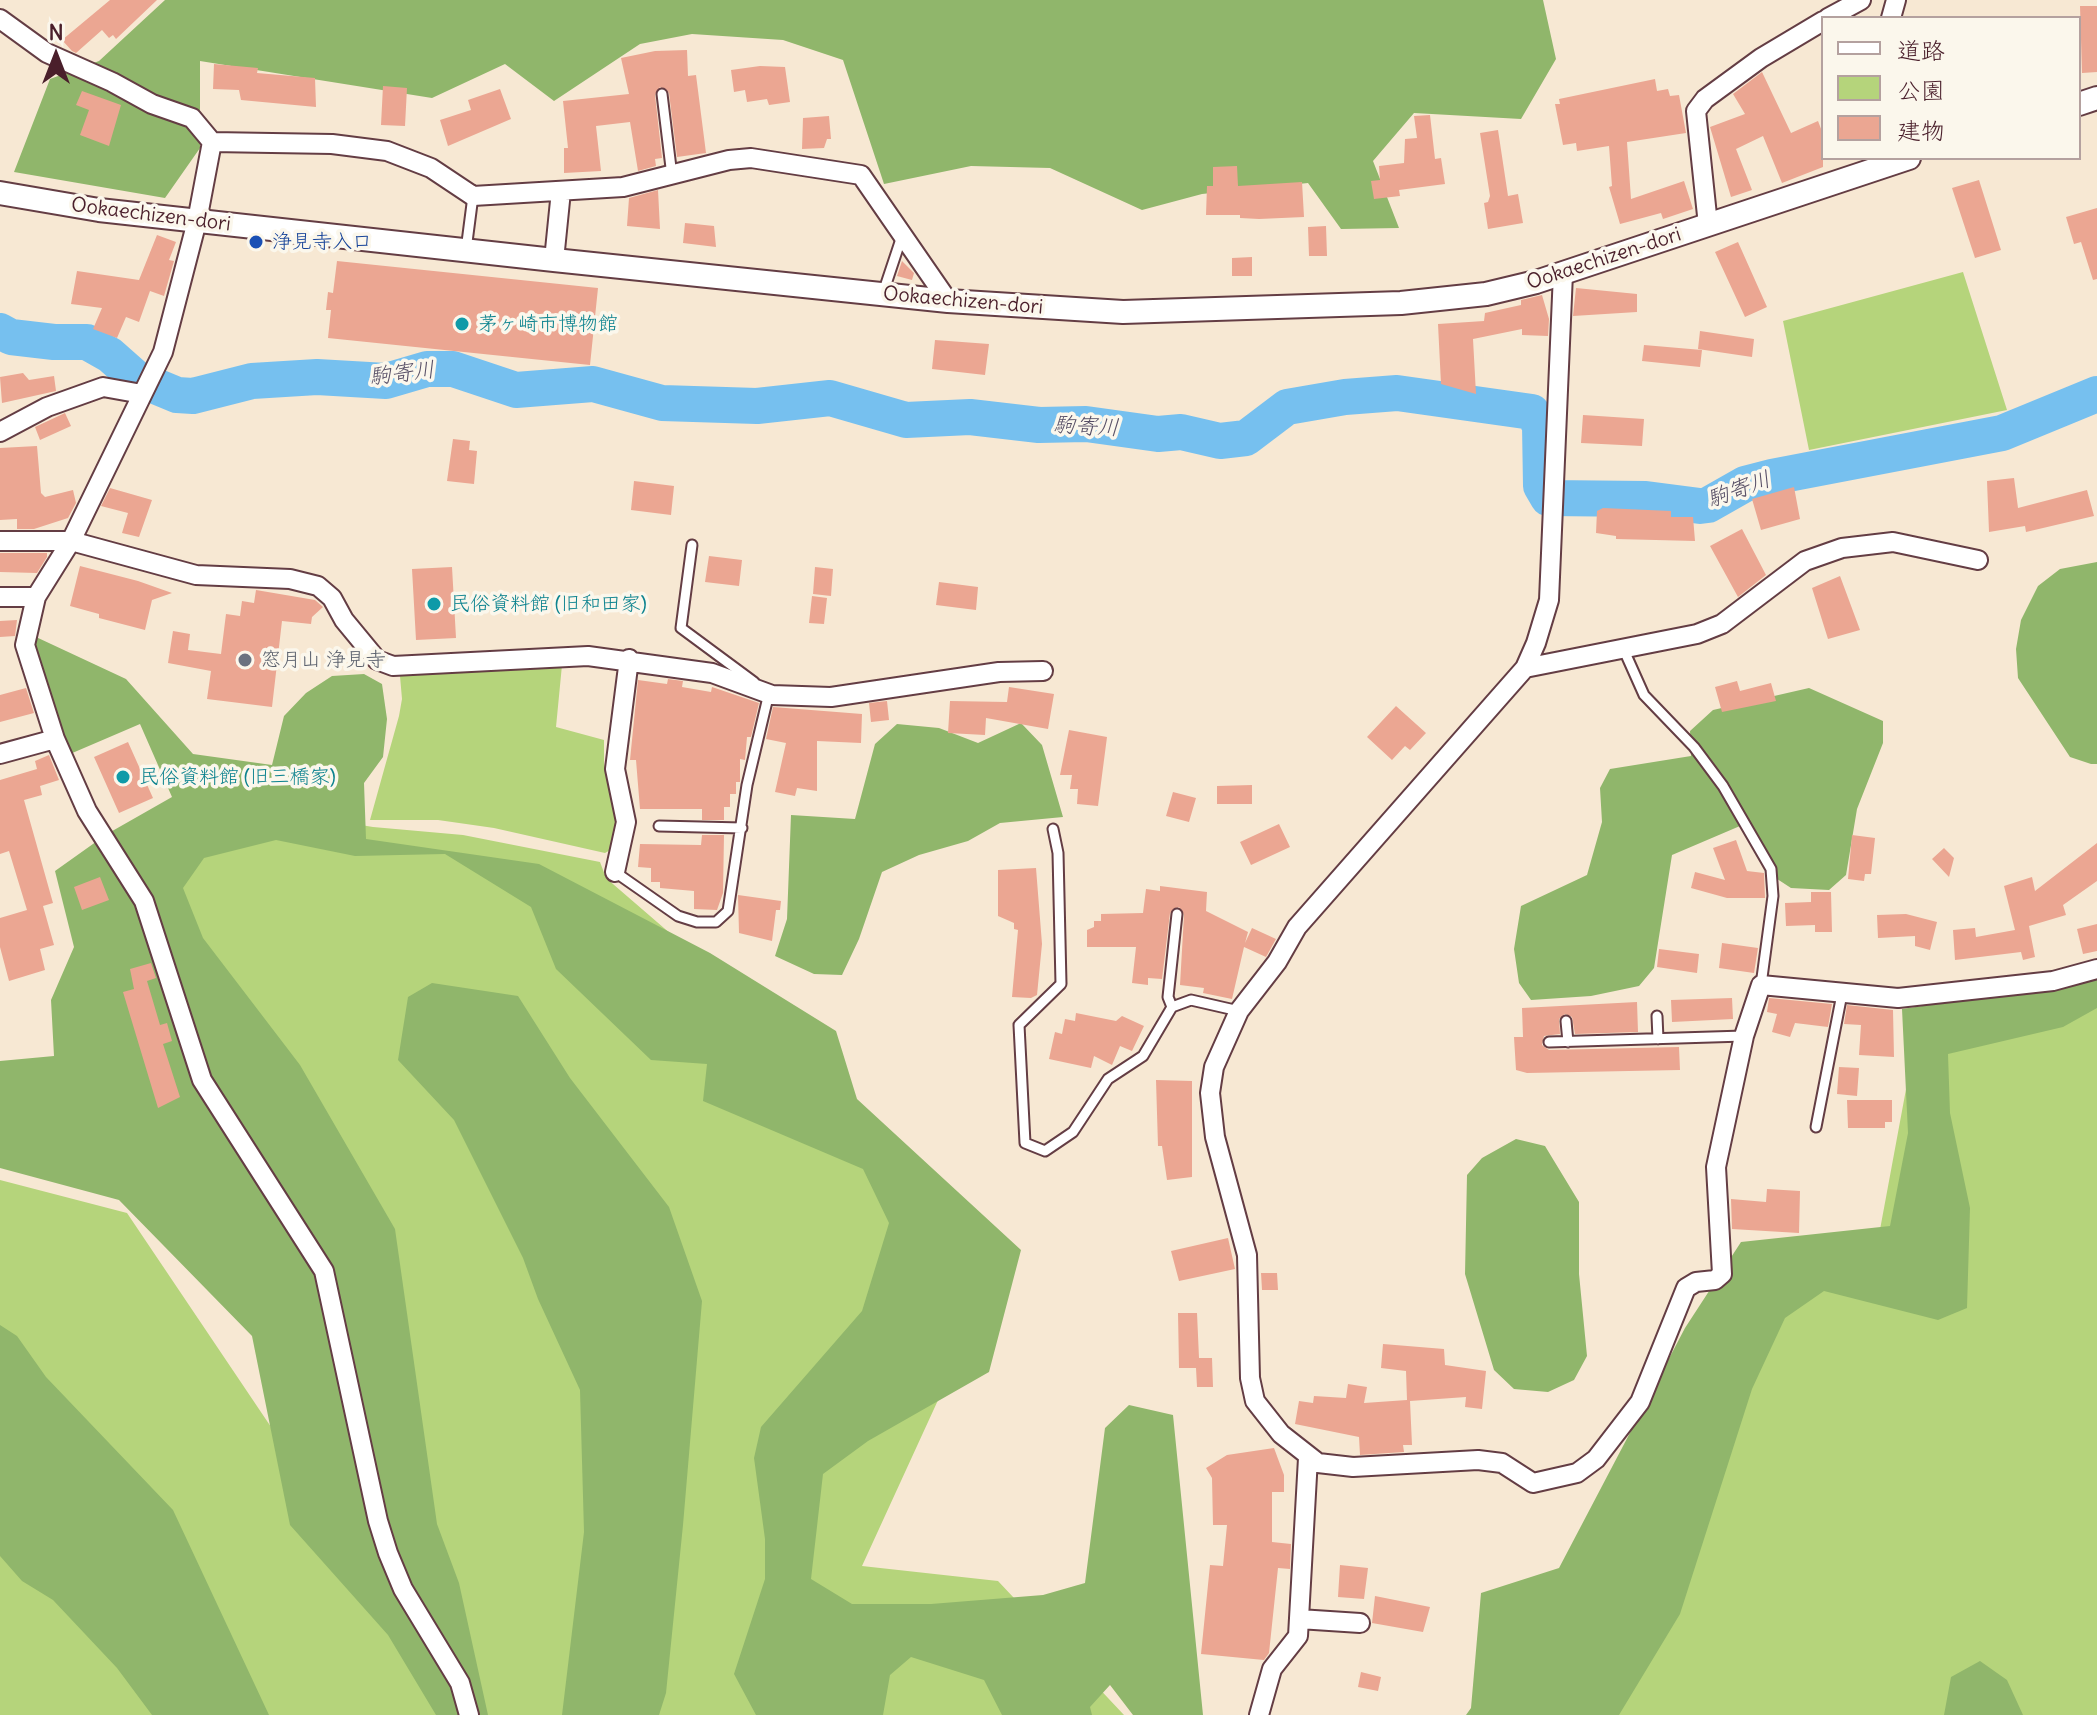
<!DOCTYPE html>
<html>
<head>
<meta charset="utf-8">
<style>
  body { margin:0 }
  #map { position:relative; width:2097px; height:1715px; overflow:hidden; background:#f7e8d3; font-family:Delius,"Klee One",sans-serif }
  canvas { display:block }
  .legend { position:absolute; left:1821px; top:16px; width:260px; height:144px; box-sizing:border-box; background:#fbf7ec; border:2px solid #b4a19f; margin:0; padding:10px 14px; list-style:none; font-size:24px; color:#4a1f2b }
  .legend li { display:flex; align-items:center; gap:16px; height:40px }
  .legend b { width:40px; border:2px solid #b4a19f }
  .north { position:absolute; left:16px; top:16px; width:80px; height:80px; -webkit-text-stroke:6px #fbf7ec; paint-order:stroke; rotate:0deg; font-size:22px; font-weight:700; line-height:32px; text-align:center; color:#4a1f2b }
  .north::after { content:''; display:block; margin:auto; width:28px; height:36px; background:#4a1f2b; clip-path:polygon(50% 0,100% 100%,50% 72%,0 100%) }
</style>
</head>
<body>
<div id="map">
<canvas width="2097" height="1715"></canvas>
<ul class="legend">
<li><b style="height:10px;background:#fff"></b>道路</li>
<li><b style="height:22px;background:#b5d47b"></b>公園</li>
<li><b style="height:22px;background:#eba692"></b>建物</li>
</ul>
<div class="north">N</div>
</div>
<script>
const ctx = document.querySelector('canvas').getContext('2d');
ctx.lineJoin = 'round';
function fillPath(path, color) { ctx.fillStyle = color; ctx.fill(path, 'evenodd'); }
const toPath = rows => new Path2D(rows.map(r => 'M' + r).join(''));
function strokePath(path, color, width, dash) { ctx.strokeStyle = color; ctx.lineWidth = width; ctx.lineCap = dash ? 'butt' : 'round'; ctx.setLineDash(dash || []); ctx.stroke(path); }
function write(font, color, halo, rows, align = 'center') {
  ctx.font = font + ' Delius,"Klee One",sans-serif'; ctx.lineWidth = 7; ctx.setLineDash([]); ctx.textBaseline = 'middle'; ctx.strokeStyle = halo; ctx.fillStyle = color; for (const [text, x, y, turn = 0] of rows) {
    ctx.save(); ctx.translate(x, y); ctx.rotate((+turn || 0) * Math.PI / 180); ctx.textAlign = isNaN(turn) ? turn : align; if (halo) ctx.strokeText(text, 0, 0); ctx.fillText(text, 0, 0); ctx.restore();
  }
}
const green = toPath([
  [1963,272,2007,410,1809,450,1783,321],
  [562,665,556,727,604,740,604,763,617,823,612,849,605,853,494,828,438,820,370,820,399,716,402,699,400,676],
  [244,806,373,827,463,835,600,862,606,878,708,966,948,1246,961,1350,862,1566,998,1581,1124,1715,0,1715,0,1180,127,1213,372,1577,141,859],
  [2097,1003,2097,1715,1593,1715,1744,1282,1879,1235,1917,1030]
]);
const forest = toPath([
  [165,0,1543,0,1556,59,1521,119,1414,113,1373,161,1399,228,1341,229,1308,183,1202,194,1142,210,1050,168,971,166,884,184,843,60,783,40,692,34,640,44,554,101,505,64,432,98,200,61,200,148,165,198,14,172,50,79,99,61],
  [2097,562,2097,764,2091,764,2070,757,2018,678,2016,649,2021,620,2038,586,2060,569],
  [36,637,126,679,193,754,272,765,284,716,306,693,332,676,364,674,382,684,387,719,383,757,364,783,366,839,539,864,710,953,836,1031,857,1099,1021,1250,989,1372,868,1441,823,1474,811,1579,852,1604,931,1604,1043,1595,1085,1583,1105,1428,1129,1405,1173,1415,1203,1715,1133,1715,1110,1685,1090,1707,1092,1715,1002,1715,984,1680,911,1657,890,1675,883,1715,756,1715,734,1674,765,1579,765,1539,754,1458,761,1427,862,1311,889,1223,863,1169,703,1101,707,1064,651,1060,556,969,531,907,445,854,355,856,276,840,204,858,183,888,203,938,300,1065,395,1229,437,1524,459,1583,488,1715,436,1715,388,1635,290,1525,252,1336,119,1200,0,1168,0,1061,54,1056,51,1000,74,947,55,871,107,834,172,797,140,724,70,754,35,663],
  [1809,688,1883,721,1883,743,1857,809,1846,875,1829,890,1791,888,1768,873,1740,826,1672,855,1654,968,1639,986,1591,996,1531,1000,1519,983,1514,949,1521,906,1587,875,1602,822,1600,788,1610,769,1691,756,1690,731,1713,710],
  [1021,723,1042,745,1063,817,1000,823,968,841,919,855,882,872,859,939,842,975,814,974,775,956,787,919,791,815,855,819,875,744,897,724,939,728,978,743],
  [2097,980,2097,1008,2063,1027,1948,1054,1950,1113,1970,1208,1967,1308,1938,1320,1824,1291,1785,1318,1752,1389,1680,1614,1619,1715,1466,1715,1471,1708,1481,1593,1559,1568,1685,1328,1741,1242,1890,1226,1908,1133,1902,1009],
  [432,983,518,996,570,1078,669,1207,702,1301,683,1525,666,1693,659,1715,562,1715,584,1532,580,1390,538,1299,523,1258,454,1120,398,1060,408,997],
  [1516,1139,1545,1146,1579,1202,1579,1274,1587,1356,1574,1380,1548,1392,1514,1389,1494,1370,1465,1274,1467,1175,1482,1158],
  [0,1325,17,1336,46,1377,173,1510,269,1715,152,1715,117,1668,53,1600,22,1581,0,1556],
  [1980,1661,2007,1680,2023,1715,1944,1715,1951,1677]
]);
const river = toPath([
  [0,331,11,337,54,342,87,342,110,355,136,378,177,395,193,396,252,381,317,377,386,381,427,369,453,369,516,390,593,384,662,403,757,406,830,398,906,420,970,417,1039,425,1086,424,1158,434,1181,432,1220,441,1246,438,1287,407,1345,397,1397,393,1532,412,1540,425,1541,486,1548,498,1646,499,1700,506,1708,505,1745,484,1772,477,2002,433,2097,394]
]);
const building = toPath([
  [110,0,157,0,116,39,113,35,109,38,102,30,76,53,72,51,62,40],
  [2080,6,2097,6,2097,72,2082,73],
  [687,50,688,76,696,75,706,153,677,157,669,93,660,87,655,95,662,158,655,159,656,166,638,171,630,122,596,126,601,171,564,173,564,148,568,148,563,101,629,94,621,58,655,51],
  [214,64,258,68,257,73,315,78,316,107,241,100,239,90,213,89],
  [760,66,785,67,790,102,769,105,767,99,747,102,745,90,734,92,731,70],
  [1762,72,1791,133,1818,121,1823,134,1823,167,1782,183,1763,136,1736,149,1752,190,1731,197,1710,127,1745,114,1733,94],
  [1655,79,1657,91,1668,89,1670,96,1679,95,1686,133,1627,142,1631,199,1684,181,1693,209,1663,219,1661,213,1620,224,1609,187,1612,186,1609,146,1577,151,1576,143,1563,145,1555,104,1560,104,1559,99],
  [383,86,407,88,405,126,381,125],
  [500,89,511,119,448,146,440,120,471,110,468,100],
  [82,91,121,105,109,146,80,135,89,110,76,105],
  [1430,115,1435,159,1441,158,1445,184,1399,190,1400,196,1374,199,1371,181,1380,180,1379,166,1404,163,1405,139,1417,138,1414,116],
  [829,116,831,139,827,139,824,148,802,149,803,118],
  [1498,130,1508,196,1518,194,1523,223,1488,229,1484,203,1488,202,1490,196,1480,133],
  [1237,166,1238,186,1302,182,1304,217,1259,219,1240,218,1240,215,1206,215,1207,186,1213,186,1213,167],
  [1979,180,2001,250,1975,258,1952,188],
  [658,190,660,229,627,226,629,198],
  [2097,208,2097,279,2093,280,2081,242,2074,244,2066,217],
  [685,223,714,226,716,247,683,243],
  [1326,226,1327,256,1309,256,1308,227],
  [157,235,176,242,169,260,174,261,164,296,150,291,139,322,126,317,117,338,93,329,102,308,71,304,77,271,139,280],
  [1738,242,1767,307,1745,317,1715,252],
  [1252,257,1252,276,1232,276,1232,258],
  [337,261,598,288,590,365,328,338,331,310,326,310,328,292,333,293],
  [902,261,914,273,912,280,897,276],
  [1576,288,1637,294,1637,312,1573,316],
  [1542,295,1549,319,1548,336,1522,335,1522,329,1473,339,1476,394,1441,384,1438,324,1484,321,1485,313,1521,305,1521,300],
  [1700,331,1754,339,1752,357,1698,349],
  [935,340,989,344,985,375,932,369],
  [1644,345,1702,350,1700,367,1642,361],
  [23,373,29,380,54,376,56,391,2,403,0,377],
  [65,413,71,426,40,440,35,427],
  [1583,415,1644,419,1642,446,1581,443],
  [453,439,470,441,469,450,477,451,474,484,447,481],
  [37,446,41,493,45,497,73,490,76,503,68,518,34,529,17,529,17,519,0,520,0,448],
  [2014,478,2018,508,2087,490,2094,516,2026,532,2025,526,1989,532,1987,481],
  [634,481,674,486,671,515,631,510],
  [1794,487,1800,519,1761,530,1752,499],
  [110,488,152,500,139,537,122,533,128,513,101,506],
  [1603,508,1671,511,1671,517,1693,517,1695,541,1616,539,1616,536,1596,533,1597,511],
  [1742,529,1766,575,1738,597,1710,546],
  [0,553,47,553,47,557,37,573,0,572],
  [709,556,742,560,739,586,705,582],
  [80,566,138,581,172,593,152,600,145,630,99,618,99,614,70,606],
  [452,567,456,638,416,640,412,569],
  [815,567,833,569,831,596,813,594],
  [1840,576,1860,630,1828,639,1812,588],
  [939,582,978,587,976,610,936,605],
  [256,590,315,600,323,607,312,617,311,624,282,621,272,707,207,699,211,671,168,663,173,631,190,634,188,650,221,654,226,614,240,616,242,601,254,603],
  [812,596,827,598,824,624,809,623],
  [17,620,15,636,0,637,0,621],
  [668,679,683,681,682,687,711,692,712,687,759,703,751,737,747,737,745,760,740,759,740,782,736,782,736,794,730,794,730,807,724,807,724,820,702,820,702,809,640,809,636,760,630,760,638,680,667,684],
  [1737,681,1740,691,1771,683,1776,701,1722,712,1715,687],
  [1009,687,1054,694,1048,729,986,718,985,735,948,733,950,701,1007,702],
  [26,688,34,713,0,722,0,695],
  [887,701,889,720,871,722,869,703],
  [1396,706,1426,733,1410,750,1405,746,1392,760,1367,737],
  [773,707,862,714,861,743,817,741,817,791,797,788,795,796,775,792,786,743,766,739],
  [1069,730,1107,737,1098,806,1077,804,1078,789,1070,789,1072,775,1060,775],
  [128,742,153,798,119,813,94,757],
  [49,755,59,780,40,786,42,795,24,800,53,903,43,906,54,945,40,949,45,970,9,981,0,947,0,918,27,910,9,851,0,854,0,780,37,769,35,761],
  [1252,785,1252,804,1217,804,1217,786],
  [1173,792,1196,798,1189,822,1166,816],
  [1279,824,1290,847,1251,865,1240,842],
  [702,835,724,835,723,893,717,910,694,909,694,891,660,888,660,882,651,882,651,868,638,867,640,844,701,845],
  [1852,835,1875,838,1871,874,1865,874,1864,881,1848,879],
  [1736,840,1747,871,1764,873,1765,898,1727,898,1691,888,1695,872,1725,880,1713,848],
  [2097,843,2097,881,2063,905,2066,915,2029,926,2035,957,2023,960,2021,952,1955,960,1953,930,1975,928,1976,937,2015,930,2004,886,2032,877,2035,891],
  [1944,848,1954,858,1949,877,1932,859],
  [1036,868,1042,944,1037,995,1031,998,1012,997,1018,930,1014,929,1014,923,998,916,998,870],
  [100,877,109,900,82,910,74,887],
  [1160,886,1207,892,1206,911,1248,932,1245,943,1252,928,1276,939,1266,957,1244,947,1232,999,1203,993,1204,988,1180,985,1184,915,1179,907,1170,913,1162,979,1148,978,1148,985,1132,983,1136,947,1087,947,1087,930,1094,927,1094,921,1101,921,1101,914,1143,913,1146,889,1160,891],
  [1811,892,1831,892,1832,932,1815,932,1815,925,1786,926,1785,903,1811,902],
  [738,895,781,901,780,910,776,910,772,941,739,933],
  [1906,914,1937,922,1930,950,1915,946,1915,936,1878,938,1877,915],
  [2097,924,2097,951,2083,954,2077,929],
  [1722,943,1758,948,1754,973,1719,968],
  [1659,949,1699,954,1697,973,1657,967],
  [151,963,156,978,147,981,160,1025,167,1023,172,1041,163,1044,180,1097,158,1108,123,992,134,989,130,969],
  [1732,998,1733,1019,1672,1022,1671,1000],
  [1769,998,1832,1004,1828,1027,1795,1023,1790,1037,1772,1032,1777,1014,1767,1012],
  [1637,1002,1638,1032,1575,1034,1572,1017,1565,1014,1559,1019,1560,1034,1544,1036,1542,1045,1549,1050,1679,1047,1680,1070,1527,1073,1516,1070,1514,1037,1523,1037,1522,1008],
  [1847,1005,1893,1010,1894,1057,1859,1055,1861,1025,1844,1024],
  [1076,1013,1116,1021,1122,1016,1144,1026,1132,1051,1120,1046,1112,1065,1094,1056,1091,1068,1049,1059,1055,1032,1062,1034,1065,1019,1075,1021],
  [1839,1067,1859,1068,1857,1096,1837,1094],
  [1156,1080,1192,1081,1192,1177,1167,1180,1162,1146,1158,1146],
  [1847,1100,1892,1100,1892,1122,1885,1122,1885,1128,1848,1128],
  [1767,1189,1800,1191,1799,1233,1732,1229,1731,1199,1766,1202],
  [1228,1238,1235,1269,1179,1281,1171,1251],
  [1261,1273,1277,1273,1278,1290,1262,1290],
  [1178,1313,1197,1313,1199,1358,1212,1358,1213,1387,1197,1387,1196,1368,1179,1368],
  [1383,1344,1444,1349,1445,1365,1486,1371,1482,1409,1465,1407,1466,1397,1410,1401,1412,1445,1403,1445,1404,1452,1360,1455,1359,1437,1295,1424,1299,1401,1313,1403,1314,1396,1346,1398,1348,1384,1367,1387,1364,1403,1407,1400,1406,1371,1381,1368],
  [1274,1448,1284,1475,1284,1492,1272,1492,1272,1542,1291,1544,1290,1569,1278,1568,1269,1653,1264,1660,1201,1654,1210,1565,1223,1566,1227,1525,1213,1525,1212,1478,1206,1468,1227,1455],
  [1340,1565,1368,1568,1364,1599,1338,1597],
  [1375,1596,1430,1607,1423,1632,1372,1623],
  [1361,1672,1381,1677,1378,1691,1358,1687]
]);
const service = toPath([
  [662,94,672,176],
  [466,250,473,196],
  [883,293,902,236],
  [692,545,681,628,754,682],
  [1623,648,1644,695,1694,747,1723,786,1771,869,1773,896,1761,985],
  [659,826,742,828],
  [1053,829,1058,853,1061,984,1019,1025,1025,1143,1045,1151,1073,1132,1108,1079,1143,1056,1172,1007,1191,1000,1239,1011],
  [615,872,678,916,697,922,716,922,728,911,747,785,769,693],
  [1172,1007,1168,997,1177,914],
  [1657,1016,1658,1039],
  [1566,1021,1568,1042],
  [1549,1042,1744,1036],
  [1816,1127,1842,994]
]);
const minor = toPath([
  [1828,18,1861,0],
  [1891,18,1896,0],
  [0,19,47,53,112,82,152,104,192,118,212,142,332,144,387,151,431,168,473,196,623,187,729,160,751,158,861,175,948,301],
  [212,142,197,221,163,352,71,541,36,597,25,645,55,739,87,811,144,901,202,1080,324,1271,378,1521,388,1553,403,1589,460,1683,469,1715],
  [1708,225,1696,111,1705,99,1761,58,1823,21],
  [554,260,561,191],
  [1563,273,1549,600,1536,643,1525,668,1297,927,1277,962,1239,1011,1214,1067,1210,1093,1215,1137,1247,1255,1250,1378,1255,1401,1281,1434,1318,1463,1353,1467,1478,1460,1502,1463,1533,1483,1577,1473,1596,1459,1640,1402,1686,1288,1696,1282,1715,1280,1722,1274,1716,1167,1744,1036,1761,985,1898,998,2053,981,2097,969],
  [0,432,47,407,103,387,142,394],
  [0,541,71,541,196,575,290,579,318,586,332,598,344,620,377,660,393,666,588,656,712,673,772,695,831,697,999,672,1043,671],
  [0,597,36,597],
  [1525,668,1697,634,1722,624,1805,561,1842,548,1893,542,1978,560],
  [0,754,55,739],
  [615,872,626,822,615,769,629,659],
  [1299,1619,1360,1623],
  [1259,1715,1272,1669,1298,1636,1308,1458]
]);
const tertiary = toPath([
  [2079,104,2097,98],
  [0,193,99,210,554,260,948,301,1123,312,1401,303,1486,294,1536,282,1909,158]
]);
const markers = [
  [256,242,8,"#1a4fb4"],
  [462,324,8,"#0f9aa8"],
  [434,604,8,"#0f9aa8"],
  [245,660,8,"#6b7280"],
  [123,777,8,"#0f9aa8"]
];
const streetNames = [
  ["Ookaechizen-dori",151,215,7],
  ["Ookaechizen-dori",1604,259,-18],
  ["Ookaechizen-dori",963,301,5]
];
const transitNames = [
  ["浄見寺入口",272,242]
];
const cultureNames = [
  ["茅ヶ崎市博物館",478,324],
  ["民俗資料館 (旧和田家)",450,604],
  ["民俗資料館 (旧三橋家)",139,777]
];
const worshipNames = [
  ["窓月山 浄見寺",261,660]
];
const waterNames = [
  ["駒寄川",402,374,-7],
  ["駒寄川",1086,427,3],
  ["駒寄川",1739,490,-20]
];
fillPath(green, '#b5d47b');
fillPath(forest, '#90b66b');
strokePath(river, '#76c0ef', 36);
fillPath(building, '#eba692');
strokePath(service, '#643d44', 13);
strokePath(minor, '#643d44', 22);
strokePath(tertiary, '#643d44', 26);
strokePath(service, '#fff', 9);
strokePath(minor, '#fff', 18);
strokePath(tertiary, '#fff', 22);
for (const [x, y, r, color] of markers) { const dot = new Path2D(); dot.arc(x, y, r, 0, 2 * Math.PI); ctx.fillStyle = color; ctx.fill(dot); strokePath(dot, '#fbf7ec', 3); }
write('20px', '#4a1f2b', '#fbf7ec', streetNames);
write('20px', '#164399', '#fbf7ec', transitNames, 'left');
write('20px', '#0d838f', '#fbf7ec', cultureNames, 'left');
write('20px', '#5b616d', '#fbf7ec', worshipNames, 'left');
write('italic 22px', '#574f66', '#fbf7ec', waterNames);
</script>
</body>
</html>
